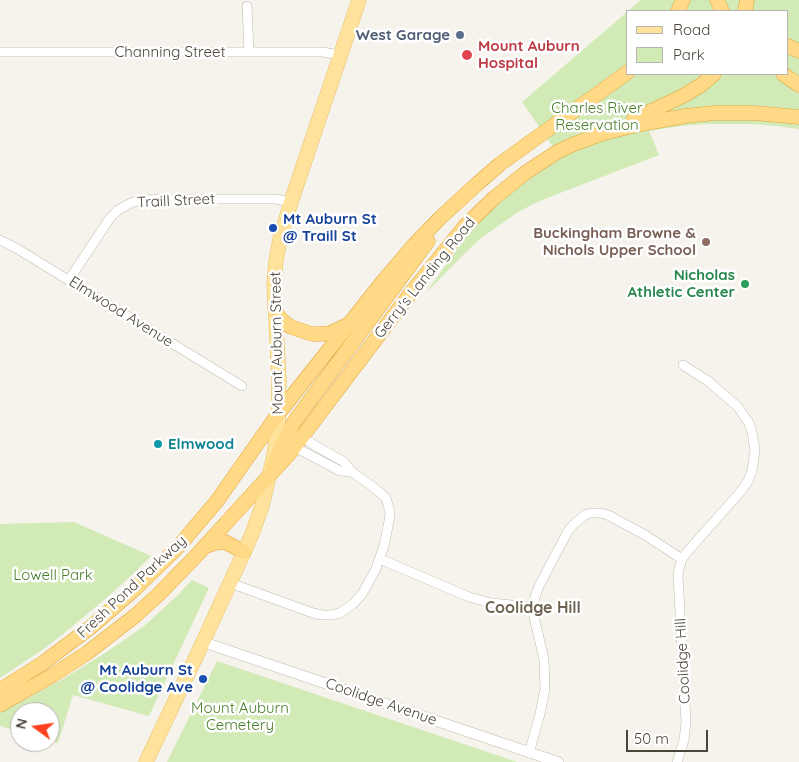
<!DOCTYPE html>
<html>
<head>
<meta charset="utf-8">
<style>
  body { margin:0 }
  #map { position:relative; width:799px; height:762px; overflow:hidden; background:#f6f3ec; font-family:Quicksand,sans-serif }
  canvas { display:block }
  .legend { position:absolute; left:626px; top:10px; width:162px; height:65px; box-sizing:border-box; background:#fff; border:1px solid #b7b4b0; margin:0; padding:6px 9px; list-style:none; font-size:15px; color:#4b4439 }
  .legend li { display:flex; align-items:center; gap:10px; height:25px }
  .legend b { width:25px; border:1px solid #b7b4b0 }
  .north { position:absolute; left:10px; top:702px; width:50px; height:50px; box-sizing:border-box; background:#fff; border:1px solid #b7b4b0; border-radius:50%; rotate:284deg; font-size:14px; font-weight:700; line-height:20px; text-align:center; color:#4b4439 }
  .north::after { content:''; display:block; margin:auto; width:18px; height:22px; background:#fc3f1d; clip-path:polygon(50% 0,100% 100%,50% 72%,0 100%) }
  .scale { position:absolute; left:626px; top:730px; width:82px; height:22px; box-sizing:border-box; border:2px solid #4b4439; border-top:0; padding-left:6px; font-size:15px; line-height:18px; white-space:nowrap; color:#4b4439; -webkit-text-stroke:4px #fff; paint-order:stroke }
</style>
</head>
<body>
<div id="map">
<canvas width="799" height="762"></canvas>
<ul class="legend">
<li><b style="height:6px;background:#ffe39c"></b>Road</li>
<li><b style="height:14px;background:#d2eab5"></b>Park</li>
</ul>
<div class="north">N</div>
<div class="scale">50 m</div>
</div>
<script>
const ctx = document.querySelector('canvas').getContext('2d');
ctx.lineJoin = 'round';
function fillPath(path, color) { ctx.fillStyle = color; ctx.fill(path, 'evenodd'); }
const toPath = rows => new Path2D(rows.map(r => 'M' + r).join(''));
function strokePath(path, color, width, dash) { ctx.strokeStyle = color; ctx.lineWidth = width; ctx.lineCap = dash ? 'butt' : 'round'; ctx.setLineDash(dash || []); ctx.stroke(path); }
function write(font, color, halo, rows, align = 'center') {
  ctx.font = font + ' Quicksand,sans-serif'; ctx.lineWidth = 5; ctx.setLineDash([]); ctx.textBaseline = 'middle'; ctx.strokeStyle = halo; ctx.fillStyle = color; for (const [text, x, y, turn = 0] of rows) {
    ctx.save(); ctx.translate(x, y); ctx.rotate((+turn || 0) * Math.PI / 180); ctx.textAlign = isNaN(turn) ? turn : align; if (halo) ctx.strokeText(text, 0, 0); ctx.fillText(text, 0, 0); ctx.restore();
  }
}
const green = toPath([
  [641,0,799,0,799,129,776,126,751,124,705,124,681,126,649,131,659,155,555,195,535,203,515,214,480,239,465,253,425,294,465,238,493,207,534,174,560,157,522,102],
  [628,11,788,11,788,74,628,74],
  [74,522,151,556,133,574,105,599,68,630,45,648,0,678,0,524],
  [192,580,209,588,149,716,73,695,58,743,50,741,50,712,20,712,20,732,0,726,0,713,63,679,105,653,143,627,178,595],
  [217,661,517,762,167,762]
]);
const minor = toPath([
  [247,6,249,52],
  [0,52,322,52,340,55],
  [0,240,16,248,242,386],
  [69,280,110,218,118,210,133,202,144,200,167,199,275,199,291,202],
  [303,437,314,445,344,462,352,472],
  [380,559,469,597,491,603,533,607],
  [230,583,313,613,322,615,331,615,340,613,353,604,362,594,375,571,384,546,389,521,390,512,386,498,372,486,352,472,340,471,295,447],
  [529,753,540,714,545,689,544,659,534,617,533,607,535,597,539,586,568,531,574,524,585,515,591,513,600,513,608,515,645,535,682,559],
  [677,762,684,740,686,722,678,576,679,569,682,559,688,551,742,490,748,481,752,471,755,450,752,432,749,423,738,407,708,381,683,365]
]);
const tertiary = toPath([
  [203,642,558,762]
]);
const primary = toPath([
  [146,762,203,642,244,552,252,534,262,506,274,455,278,423,279,380,274,284,276,261,280,239,291,202,359,0]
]);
const trunk = toPath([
  [717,0,722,11],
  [678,11,683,0],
  [745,11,747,0],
  [788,46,799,51],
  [783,74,799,85],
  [634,119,683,96,701,85,714,74],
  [275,307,278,316,285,323,291,327,312,334,321,334,330,333,347,325],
  [273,466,283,443,294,422,428,241],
  [204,547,215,543,225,542,244,552],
  [0,690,43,663,91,627,136,588,178,547,217,501,278,414,384,280,413,246,440,218,477,184,500,164,628,72],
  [0,705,53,675,87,653,135,616,158,595,195,557,289,454,410,294,465,226,494,198,525,173,557,152,574,144,604,133,641,124,685,116,715,113,754,113,799,117]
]);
const markers = [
  [460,35,5,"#5c6f8a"],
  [467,55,6,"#e0444e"],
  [273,228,5,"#1a4fb4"],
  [706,242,5,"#8d6e63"],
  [745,284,5,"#2e9e5b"],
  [158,444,5,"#0f9aa8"],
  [203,679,5,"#1a4fb4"]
];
const serviceNames = [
  ["West Garage",450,35]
];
const healthNames = [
  ["Mount Auburn",478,46],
  ["Hospital",478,63]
];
const streetNames = [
  ["Channing Street",170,52],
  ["Traill Street",176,201,-3],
  ["Gerry's Landing Road",425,278,-51],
  ["Elmwood Avenue",121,312,32],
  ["Mount Auburn Street",277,343,-91],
  ["Fresh Pond Parkway",132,587,-43],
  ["Coolidge Hill",683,661,-93],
  ["Coolidge Avenue",381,702,19]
];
const parkNames = [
  ["Charles River",597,108],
  ["Reservation",597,125],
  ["Lowell Park",53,575],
  ["Mount Auburn",240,708],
  ["Cemetery",240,725]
];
const transitNames = [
  ["Mt Auburn St",283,219],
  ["@ Traill St",283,236],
  ["Mt Auburn St",193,670,"right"],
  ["@ Coolidge Ave",193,687,"right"]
];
const educationNames = [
  ["Buckingham Browne &",696,233],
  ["Nichols Upper School",696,250]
];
const leisureNames = [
  ["Nicholas",735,275],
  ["Athletic Center",735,292]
];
const cultureNames = [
  ["Elmwood",168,444]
];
const neighbourhoodNames = [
  ["Coolidge Hill",533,608]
];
fillPath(green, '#d2eab5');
strokePath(minor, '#c2bbae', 10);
strokePath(tertiary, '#c2bbae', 11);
strokePath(primary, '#e6c16a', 15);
strokePath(trunk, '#e0a43c', 15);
strokePath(minor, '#fff', 9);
strokePath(tertiary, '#fff', 10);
strokePath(primary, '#ffe39c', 14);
strokePath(trunk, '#ffd985', 14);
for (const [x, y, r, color] of markers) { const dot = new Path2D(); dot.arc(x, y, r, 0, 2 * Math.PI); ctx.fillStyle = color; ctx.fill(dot); strokePath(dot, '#fff', 2); }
write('bold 15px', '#4e5e75', '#fff', serviceNames, 'right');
write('bold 15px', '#be3a42', '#fff', healthNames, 'left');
write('15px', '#4b4439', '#fff', streetNames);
write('15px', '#4a7f2a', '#fff', parkNames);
write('bold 15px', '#164399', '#fff', transitNames, 'left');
write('bold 15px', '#785e54', '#fff', educationNames, 'right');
write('bold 15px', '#27864d', '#fff', leisureNames, 'right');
write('bold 15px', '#0d838f', '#fff', cultureNames, 'left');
write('bold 16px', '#6e6250', '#fff', neighbourhoodNames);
</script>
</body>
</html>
